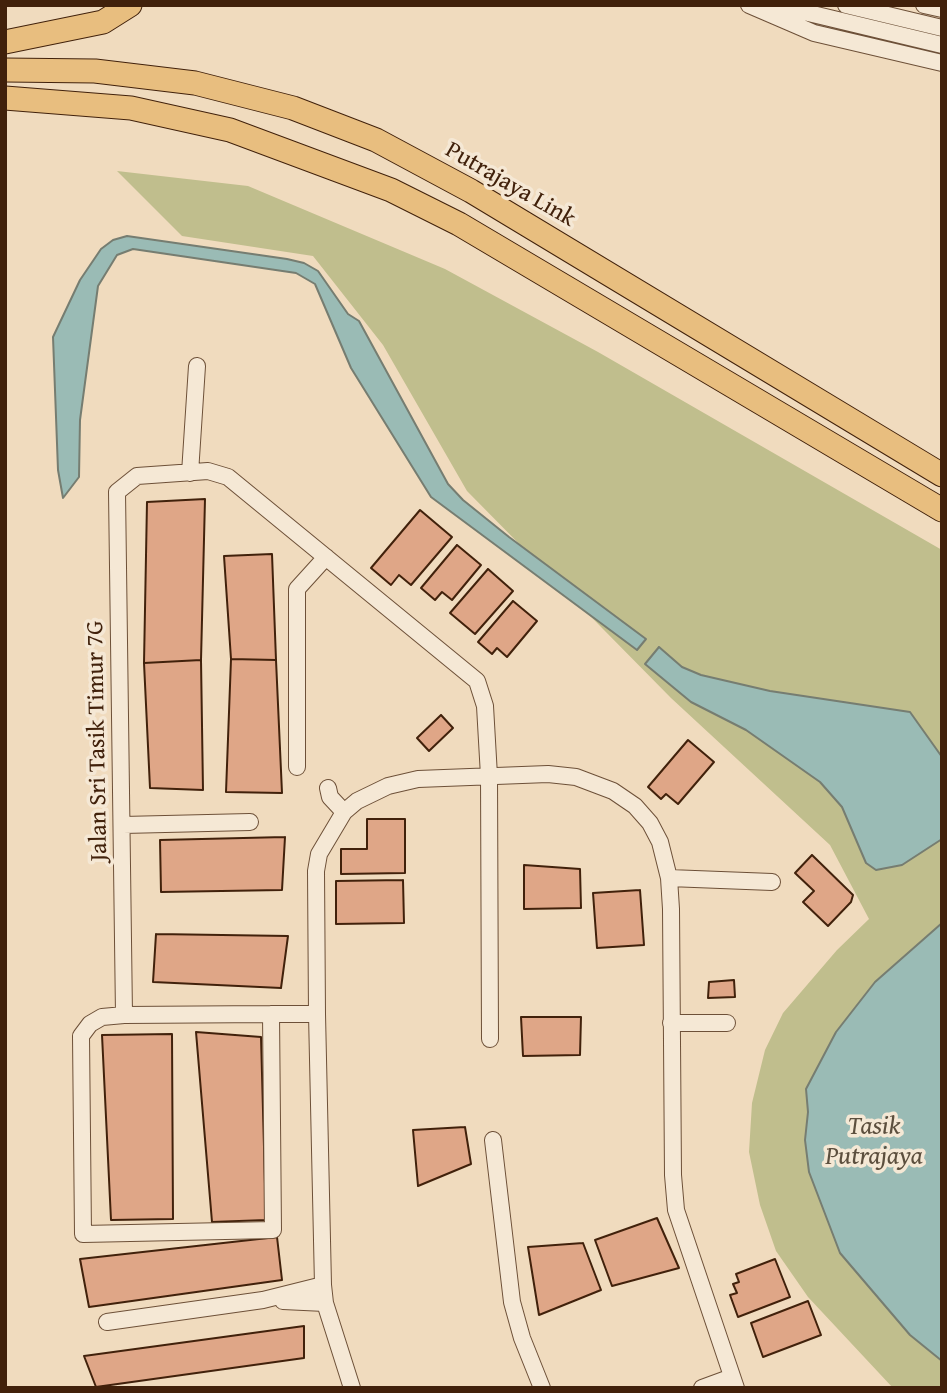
<!DOCTYPE html>
<html>
<head>
<meta charset="utf-8">
<style>
  body { margin:0 }
  #map { position:relative; width:947px; height:1393px; overflow:hidden; background:#f0dbbe; font-family:"Gentium Book Plus",serif }
  canvas { display:block }
  .frame { position:absolute; inset:0; border:7px solid #41210b; pointer-events:none }
</style>
</head>
<body>
<div id="map">
<canvas width="947" height="1393"></canvas>
<div class="frame"></div>
</div>
<script>
const ctx = document.querySelector('canvas').getContext('2d');
ctx.lineJoin = 'round';
function fillPath(path, color) { ctx.fillStyle = color; ctx.fill(path, 'evenodd'); }
const toPath = rows => new Path2D(rows.map(r => 'M' + r).join(''));
function strokePath(path, color, width, dash) { ctx.strokeStyle = color; ctx.lineWidth = width; ctx.lineCap = dash ? 'butt' : 'round'; ctx.setLineDash(dash || []); ctx.stroke(path); }
function write(font, color, halo, rows, align = 'center') {
  ctx.font = font + ' "Gentium Book Plus",serif'; ctx.lineWidth = 7; ctx.setLineDash([]); ctx.textBaseline = 'middle'; ctx.strokeStyle = halo; ctx.fillStyle = color; for (const [text, x, y, turn = 0] of rows) {
    ctx.save(); ctx.translate(x, y); ctx.rotate((+turn || 0) * Math.PI / 180); ctx.textAlign = isNaN(turn) ? turn : align; if (halo) ctx.strokeText(text, 0, 0); ctx.fillText(text, 0, 0); ctx.restore();
  }
}
const green = toPath([
  [117,171,248,186,445,269,598,352,942,550,942,923,875,982,836,1032,806,1089,808,1112,805,1140,870,1288,910,1335,942,1361,942,1388,893,1388,808,1297,776,1251,760,1205,749,1152,752,1103,765,1050,783,1013,837,950,869,919,830,845,671,698,467,491,383,345,313,256,182,236]
]);
const water = toPath([
  [127,236,287,259,304,263,318,271,348,314,359,321,448,484,463,500,509,537,646,639,637,650,431,497,351,368,315,284,296,273,133,249,117,255,98,286,80,420,79,477,63,498,58,470,53,337,80,280,101,249,113,240,127,236],
  [659,647,682,667,701,675,770,691,910,712,942,757,942,839,902,865,876,870,866,863,842,807,820,782,746,730,691,702,645,664,659,647],
  [942,923,942,1361,910,1335,840,1253,809,1172,805,1140,808,1112,806,1089,836,1032,875,982,942,923]
]);
const building = toPath([
  [205,499,201,660,144,663,147,502,205,499],
  [420,510,452,537,411,585,399,575,391,585,371,568,420,510],
  [457,545,481,565,452,600,442,592,435,600,421,588,457,545],
  [272,554,276,660,231,659,224,556,272,554],
  [488,569,513,591,475,634,450,613,488,569],
  [513,601,537,621,507,657,497,648,492,654,478,642,513,601],
  [231,659,276,660,282,793,226,792,231,659],
  [201,660,203,790,150,788,144,663,201,660],
  [441,715,453,728,429,751,417,738,441,715],
  [688,740,714,762,678,804,666,794,661,799,648,787,688,740],
  [367,819,405,819,405,873,341,874,341,849,367,849,367,819],
  [285,837,282,890,161,892,160,840,285,837],
  [812,855,853,895,851,902,828,926,803,902,814,891,795,873,812,855],
  [524,865,580,869,581,908,524,909,524,865],
  [403,880,404,923,336,924,336,881,403,880],
  [640,890,644,945,597,948,593,893,640,890],
  [156,934,288,936,281,988,153,982,156,934],
  [734,980,735,997,708,998,709,982,734,980],
  [521,1017,581,1017,580,1055,523,1056,521,1017],
  [196,1032,261,1037,266,1220,212,1222,196,1032],
  [172,1034,173,1219,111,1220,102,1035,172,1034],
  [465,1127,471,1164,418,1186,413,1130,465,1127],
  [657,1218,679,1268,612,1286,595,1240,657,1218],
  [277,1237,282,1280,89,1307,80,1259,277,1237],
  [583,1243,601,1290,539,1315,528,1247,583,1243],
  [775,1259,790,1297,738,1317,730,1295,737,1293,733,1284,739,1282,736,1274,775,1259],
  [808,1301,821,1335,763,1357,751,1323,808,1301],
  [304,1326,304,1358,96,1387,84,1356,304,1326]
]);
const minor = toPath([
  [749,5,814,33,942,63],
  [775,5,942,45],
  [846,5,942,28],
  [924,5,942,9],
  [190,473,197,366],
  [297,767,297,589,326,557],
  [328,788,330,797,344,812],
  [123,825,250,822],
  [669,878,772,882],
  [271,1014,273,1230,83,1234,81,1036,90,1024,102,1017,124,1015,271,1014,317,1014],
  [124,1015,117,492,137,476,208,471,228,477,477,681,485,706,489,776,490,1039],
  [671,1023,727,1023],
  [493,1140,512,1302,522,1338,542,1388],
  [283,1301,325,1303],
  [107,1322,263,1300,323,1285],
  [352,1388,325,1303,323,1285,317,1014,316,871,319,854,344,812,357,801,388,786,418,779,548,774,576,777,613,791,635,806,650,823,660,842,669,878,671,909,673,1175,676,1210,736,1388],
  [702,1388,732,1377]
]);
const highway = toPath([
  [5,42,103,22,130,5],
  [5,70,95,71,195,83,293,108,376,140,471,191,942,475],
  [5,98,131,108,230,130,391,190,459,224,942,510]
]);
const streetNames = [
  ["Putrajaya Link",510,185,30],
  ["Jalan Sri Tasik Timur 7G",98,741,-91]
];
const waterNames = [
  ["Tasik",874,1127],
  ["Putrajaya",874,1157]
];
fillPath(green, '#c0be8d');
fillPath(water, '#9abbb5');
strokePath(water, '#767d71', 2);
fillPath(building, '#dfa687');
strokePath(building, '#41210b', 2);
strokePath(minor, '#6d5038', 18);
strokePath(highway, '#41210b', 25);
strokePath(minor, '#f5e8d5', 16);
strokePath(highway, '#e8be7f', 23);
write('24px', '#41210b', '#f5e8d5', streetNames);
write('italic 26px', '#5c4f3e', '#f5e8d5', waterNames);
</script>
</body>
</html>
